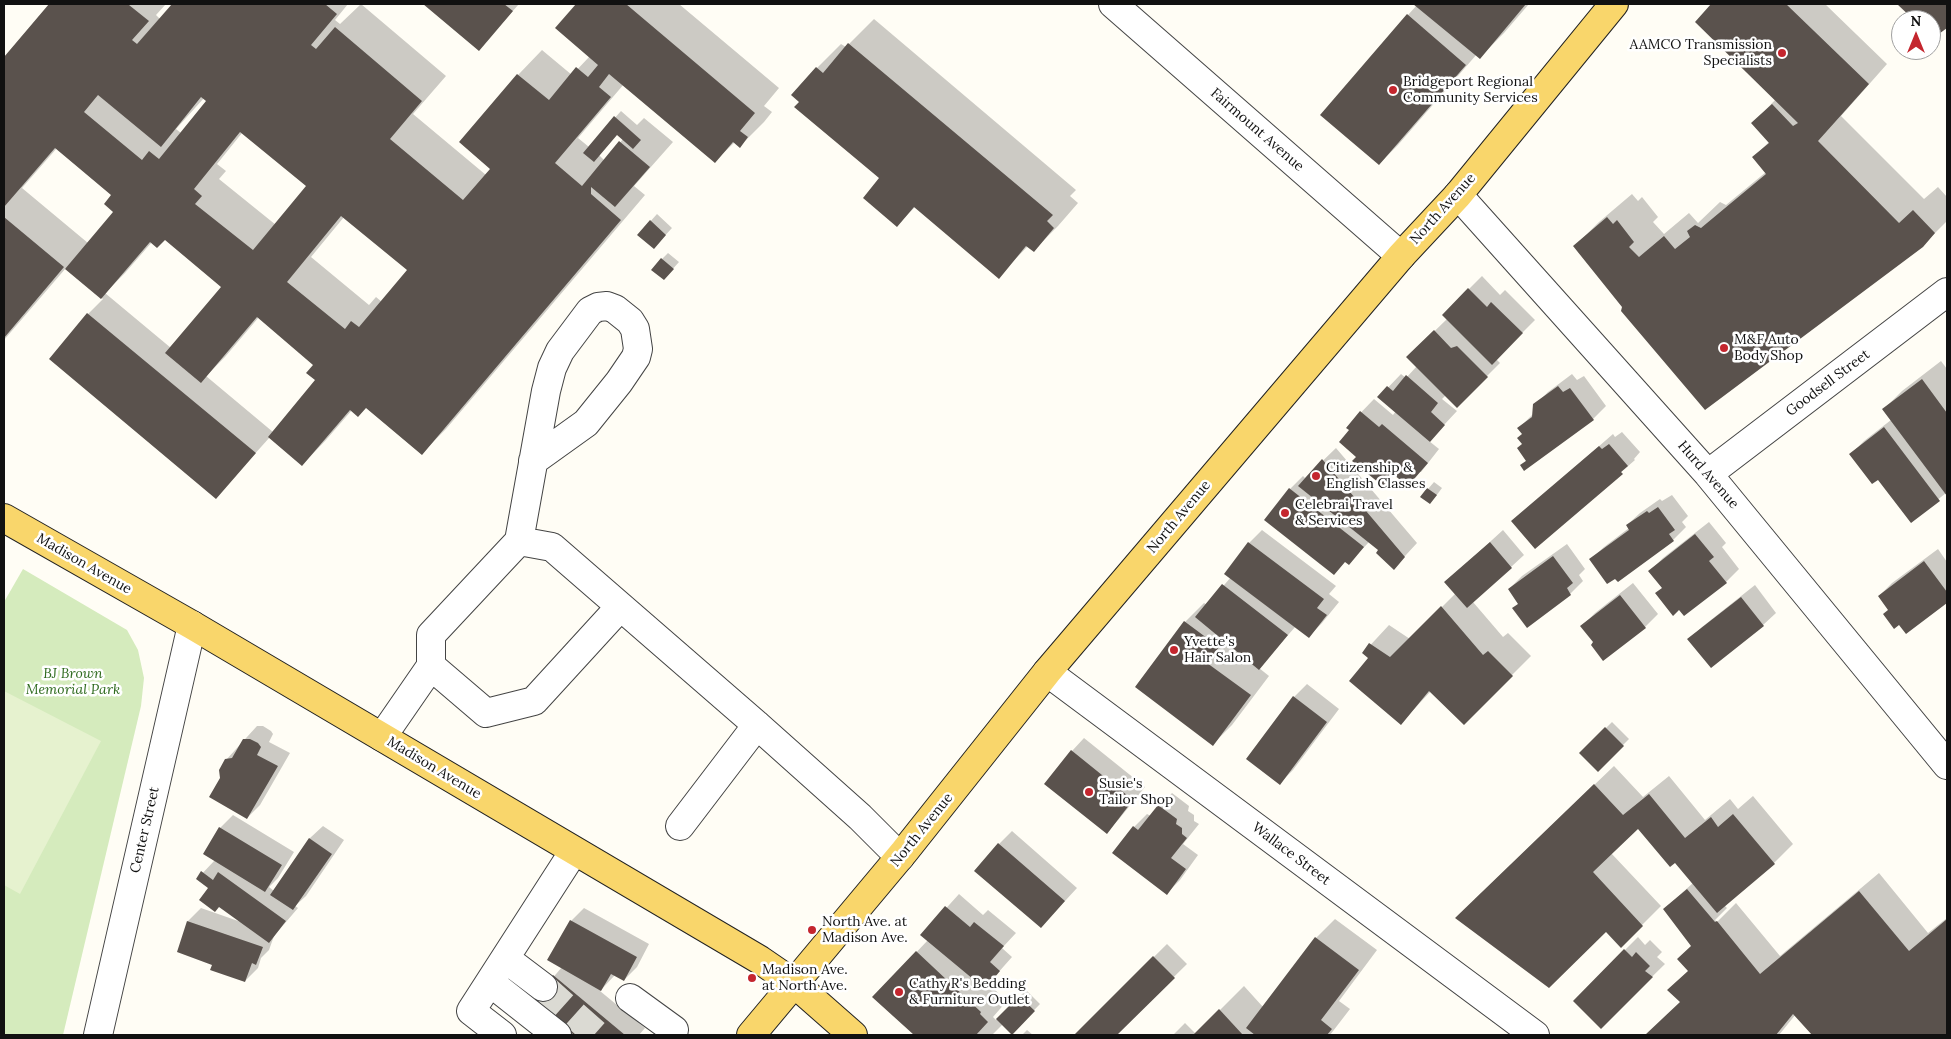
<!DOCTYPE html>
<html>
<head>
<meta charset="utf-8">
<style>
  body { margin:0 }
  #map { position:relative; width:1951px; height:1039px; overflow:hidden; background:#fffdf5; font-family:Lora,serif }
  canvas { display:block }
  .frame { position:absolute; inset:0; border:5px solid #111; pointer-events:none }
  .north { position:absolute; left:1891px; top:10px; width:50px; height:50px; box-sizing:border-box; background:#fff; border:1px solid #a0a0a0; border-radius:50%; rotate:0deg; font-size:14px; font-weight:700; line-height:20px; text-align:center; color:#111 }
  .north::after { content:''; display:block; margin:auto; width:18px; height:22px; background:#c4262e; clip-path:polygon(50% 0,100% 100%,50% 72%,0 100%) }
</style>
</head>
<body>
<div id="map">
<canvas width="1951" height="1039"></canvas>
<div class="frame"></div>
<div class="north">N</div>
</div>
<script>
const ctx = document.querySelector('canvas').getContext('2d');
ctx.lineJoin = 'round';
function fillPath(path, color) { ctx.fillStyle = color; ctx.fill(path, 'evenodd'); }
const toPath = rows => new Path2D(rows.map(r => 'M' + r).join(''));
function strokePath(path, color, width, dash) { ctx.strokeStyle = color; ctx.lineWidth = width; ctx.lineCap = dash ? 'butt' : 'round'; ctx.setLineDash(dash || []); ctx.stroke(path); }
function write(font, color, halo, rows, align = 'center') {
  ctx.font = font + ' Lora,serif'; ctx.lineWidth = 5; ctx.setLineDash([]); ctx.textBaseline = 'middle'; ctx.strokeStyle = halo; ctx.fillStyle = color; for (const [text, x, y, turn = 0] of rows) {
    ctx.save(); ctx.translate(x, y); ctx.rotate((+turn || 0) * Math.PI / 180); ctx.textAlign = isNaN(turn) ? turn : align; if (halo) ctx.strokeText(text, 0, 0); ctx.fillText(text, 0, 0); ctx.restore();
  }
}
const green = toPath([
  [23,569,127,630,138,650,144,678,141,706,63,1035,4,1035,4,602]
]);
const pitch = toPath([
  [4,691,101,741,20,894,4,885]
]);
const shadow = toPath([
  [50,4,166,4,156,15,160,19,173,4,348,4,335,20,340,24,361,4,446,76,413,114,486,175,492,169,461,142,518,75,542,50,572,75,590,56,557,28,578,4,679,4,779,88,764,106,772,112,764,122,740,146,735,142,715,161,624,84,578,138,589,147,621,111,637,125,644,118,673,142,634,186,645,195,446,429,421,454,366,407,352,410,326,440,302,465,270,437,216,497,50,359,88,314,103,299,66,268,4,340,4,58],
  [204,98,208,101,181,133,176,129],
  [242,133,308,186,276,225,219,179,226,171,217,164],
  [617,134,623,139,605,161,599,155],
  [57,148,113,195,114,212,88,243,22,188],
  [344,217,408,270,382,302,376,297,369,305,311,257],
  [165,238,223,287,171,348,105,293,125,273,152,242],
  [259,317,315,364,317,380,273,432,206,376,225,357],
  [425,4,519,4,479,49],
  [1415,4,1529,4,1504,33,1480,57,1477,54,1398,145,1379,164,1408,15,1417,5],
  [1713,4,1825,4,1887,64,1841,116,1924,199,1938,187,1947,197,1947,221,1922,246,1624,307,1575,246,1599,222,1632,194,1638,201,1642,197,1658,217,1653,222,1664,234,1689,213,1698,223,1720,202,1726,205,1766,172,1754,157,1770,141,1753,123,1776,99,1696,22],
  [1899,4,1947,4,1947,27,1933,37,1931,35,1931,20,1916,20],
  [874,19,1076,190,1070,196,1078,203,1058,226,1034,250,1028,246,998,277,915,207,897,225,881,178,800,101,817,68,841,44,846,47],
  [657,214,672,228,660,241,639,234],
  [668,253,679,262,670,272,662,259],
  [1482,276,1500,295,1505,290,1535,320,1496,359,1500,363,1457,406,1446,395,1442,399,1457,411,1429,441,1439,449,1421,472,1395,474,1384,486,1351,430,1347,427,1374,399,1393,415,1396,411,1379,397,1401,374,1406,378,1417,366,1408,357,1447,319,1443,315],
  [1941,361,1947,369,1947,494,1946,493,1911,521,1878,479,1851,454,1864,441,1891,420,1883,410,1902,391],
  [1572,374,1577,380,1584,376,1606,406,1593,419,1525,469,1521,465,1527,460,1523,434,1519,428,1533,414,1535,405,1548,392],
  [1622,432,1640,452,1634,459,1635,460,1535,547,1513,521,1613,434,1615,437],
  [1336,448,1417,543,1394,568,1380,550,1369,542,1349,563,1290,489,1303,476,1305,478],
  [1434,482,1442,488,1436,496,1428,489],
  [1672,495,1688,516,1682,522,1686,527,1673,540,1591,559,1604,547,1629,528,1627,525,1640,513,1660,499,1662,501],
  [1709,522,1726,543,1722,547,1739,569,1726,582,1684,614,1650,571,1663,558],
  [1262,530,1336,586,1329,594,1339,602,1322,623,1309,636,1296,626,1259,668,1269,676,1232,725,1213,744,1136,686,1185,622,1204,603,1207,605,1231,577,1226,573,1249,543],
  [1503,530,1524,555,1473,602,1503,637,1508,633,1531,656,1464,723,1431,691,1401,723,1370,657,1364,652,1389,625,1410,639,1456,593,1446,582],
  [1567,544,1585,569,1579,575,1583,581,1570,594,1514,608,1519,603,1509,589,1522,576],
  [1938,549,1947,562,1947,602,1907,632,1879,596,1892,583],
  [1633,583,1658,614,1645,627,1595,642,1582,626,1595,613],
  [1755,585,1776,613,1763,625,1689,640,1702,627],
  [1307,684,1339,709,1293,770,1280,783,1294,697],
  [1612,722,1629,739,1598,770,1581,753],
  [257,726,263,726,271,731,273,734,269,742,290,753,260,805,247,818,226,760],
  [1084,738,1145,787,1119,819,1107,832,1072,751],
  [1614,766,1643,797,1669,776,1705,820,1730,799,1738,809,1753,796,1793,844,1774,863,1724,905,1727,908,1715,920,1717,922,1736,903,1780,956,1879,873,1928,933,1947,918,1947,1035,1813,1035,1796,1014,1779,1035,1646,1035,1681,1002,1689,970,1692,946,1664,909,1693,883,1675,861,1638,827,1611,853,1661,906,1621,946,1606,930,1475,899],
  [1172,793,1189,806,1188,811,1194,815,1194,821,1199,824,1183,844,1198,855,1180,880,1167,893,1114,853,1134,827,1147,814,1151,816],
  [233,815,294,852,278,878,269,887,274,891,310,838,323,826,344,840,306,896,295,906,298,908,274,936,269,950,261,958,258,968,245,981,214,964,178,951,188,921,201,908,241,922,210,887,198,878,215,860,220,828],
  [1012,831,1077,888,1053,914,999,844],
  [959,894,983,915,988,910,1016,933,1002,948,1012,957,989,983,1006,1002,993,1017,996,1020,1026,990,1040,1004,1012,1033,1003,1024,992,1035,916,1035,874,997,928,940,922,935],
  [584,908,649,944,637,967,624,980,615,975,600,991,645,1028,639,1035,576,1035,534,1000,562,967,549,960,571,921],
  [1335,919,1377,950,1339,1001,1350,1009,1330,1035,1173,1035,1185,1023,1196,1034,1244,986,1263,1007,1316,938],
  [1638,937,1645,945,1650,940,1662,952,1657,957,1665,964,1601,1027,1574,1001],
  [1167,944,1187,964,1115,1035,1075,1035],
  [1027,1030,1033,1035,1022,1035]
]);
const building = toPath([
  [49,4,131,4,129,5,149,21,132,40,137,44,172,4,325,4,337,14,311,45,316,49,335,27,422,101,390,139,463,200,490,169,459,142,517,74,549,100,576,67,588,77,598,65,555,28,576,4,626,4,755,113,740,131,748,137,740,148,733,142,715,163,609,74,599,87,611,97,555,163,582,186,619,141,650,167,615,207,591,187,591,194,621,220,422,455,366,408,358,417,350,410,302,466,268,437,315,380,306,373,313,365,257,317,201,383,165,353,221,287,165,240,157,248,150,242,101,299,65,269,113,212,104,204,111,195,55,148,4,207,4,57],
  [98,95,161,147,201,97,206,101,159,159,149,151,142,160,84,112],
  [240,132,306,186,253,250,195,204,202,196,194,189],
  [341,216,407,270,359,327,351,321,345,329,287,282],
  [423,4,504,4,513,11,479,51],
  [1413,4,1526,4,1480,59],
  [1711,4,1786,4,1869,84,1818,141,1899,223,1913,210,1935,233,1923,247,1705,410,1621,311,1622,307,1573,246,1607,217,1613,224,1617,220,1634,242,1629,247,1639,257,1664,236,1675,249,1690,237,1687,231,1695,225,1701,228,1766,174,1752,157,1769,143,1751,123,1772,104,1793,126,1798,123,1695,22],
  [1897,4,1947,4,1947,28,1932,39,1931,20,1914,20],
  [1407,14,1466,65,1379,165,1320,115],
  [848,43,1053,215,1047,221,1054,228,1034,252,1026,246,999,279,914,207,897,227,863,198,879,178,794,107,799,102,791,95,816,67,823,73],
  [614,116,641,140,633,149,617,135,594,162,583,153],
  [4,217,64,267,4,338],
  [650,220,666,235,654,249,637,235],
  [661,258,674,269,664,280,651,270],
  [1468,288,1487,307,1491,302,1523,333,1492,365,1442,315],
  [87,313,256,453,216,499,49,359],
  [1434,330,1451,348,1457,346,1488,377,1457,408,1406,357],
  [1406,375,1438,403,1431,412,1445,425,1430,442,1377,397,1387,386,1393,391],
  [1922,379,1947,413,1947,496,1882,409],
  [1558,386,1563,392,1570,388,1594,420,1524,471,1520,465,1526,461,1517,448,1522,444,1517,438,1522,434,1517,428,1532,417,1533,404],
  [1360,411,1379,427,1382,424,1428,463,1408,486,1394,475,1384,487,1352,461,1356,457,1339,442,1349,430,1346,428],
  [1884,427,1940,501,1911,523,1878,480,1872,484,1849,454],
  [1609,444,1628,466,1621,472,1623,474,1535,549,1511,521,1599,446,1602,449],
  [1322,459,1405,557,1394,570,1376,553,1378,550,1298,486],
  [1289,488,1364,547,1349,565,1345,562,1334,575,1264,520],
  [1427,488,1437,495,1430,504,1420,497],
  [1658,507,1675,530,1669,534,1674,541,1618,582,1615,579,1607,584,1589,559,1629,530,1626,525,1647,511,1649,513],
  [1695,534,1714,557,1709,561,1727,583,1684,616,1679,610,1673,616,1655,593,1662,588,1648,571],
  [1248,542,1324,599,1317,608,1327,615,1309,638,1224,574],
  [1490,542,1512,568,1467,608,1444,582],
  [1553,556,1573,583,1567,588,1571,595,1527,628,1512,608,1518,604,1508,589],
  [1924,561,1947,592,1947,603,1906,634,1899,625,1894,629,1883,614,1888,610,1878,596],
  [1222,584,1288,635,1259,670,1195,617],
  [1620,595,1646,628,1603,661,1591,645,1593,642,1580,626],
  [1741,597,1764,626,1711,668,1687,639],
  [1441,606,1483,655,1488,651,1513,676,1464,725,1429,691,1401,725,1349,681,1368,658,1362,653,1369,643,1390,657],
  [1184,621,1219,647,1207,663,1251,695,1213,746,1135,687],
  [1293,696,1327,722,1280,785,1246,759],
  [1605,727,1624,746,1598,772,1579,753],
  [243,739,250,739,258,743,261,747,257,755,278,766,247,819,209,797,220,778,219,770,225,759,232,758],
  [1071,750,1133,800,1107,834,1044,784],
  [1594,784,1623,815,1649,794,1685,838,1711,817,1718,827,1733,814,1775,864,1717,913,1675,863,1670,867,1638,829,1593,872,1643,926,1621,948,1606,932,1549,988,1455,918],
  [1158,805,1177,819,1176,824,1182,828,1182,834,1187,838,1171,858,1186,869,1167,895,1112,853,1133,826,1138,830],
  [219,827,282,865,265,892,203,854],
  [309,838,332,854,293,910,270,895],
  [998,843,1065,901,1041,928,974,871],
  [201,871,213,880,218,872,286,921,269,943,219,907,215,912,199,900,208,888,196,879],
  [1687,889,1715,922,1717,921,1760,974,1859,891,1909,951,1947,919,1947,1035,1812,1035,1793,1014,1776,1035,1645,1035,1680,1002,1667,990,1688,971,1677,959,1691,946,1663,909],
  [945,906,970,927,974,922,1004,946,990,962,1000,971,985,989,920,935],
  [570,920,637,957,624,981,611,974,601,991,547,960],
  [187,921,263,947,256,965,252,963,245,982,210,970,212,965,177,952],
  [1315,937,1359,970,1321,1020,1332,1029,1327,1035,1255,1035,1246,1028],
  [1624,949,1632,957,1636,952,1650,966,1645,971,1653,977,1601,1029,1573,1001],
  [916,951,981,1012,980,1014,988,1022,976,1035,914,1035,872,997],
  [1153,956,1175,978,1117,1035,1074,1035],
  [553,975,625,1035,574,1035,532,1000],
  [1019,996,1035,1011,1012,1035,996,1019],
  [1219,1009,1243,1035,1193,1035]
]);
const minorTunnel = toPath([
  [543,987,597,1035]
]);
const minor = toPath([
  [1113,4,1401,256],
  [1458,195,1708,474,1947,765],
  [1708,474,1947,292],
  [519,541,546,391,552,368,560,351,590,311,598,307,607,306,615,309,630,321,635,329,638,349,636,357,619,382,586,423,533,461],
  [431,666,486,713,534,701,620,607],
  [1047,672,1535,1035],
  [382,737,431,666,431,635,519,541,552,547,757,725,860,817,900,857],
  [680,826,757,725],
  [506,959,543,987],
  [491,983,557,1035],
  [630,998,674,1030,670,1035],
  [98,1035,192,625],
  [502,1035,471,1011,574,851]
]);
const major = toPath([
  [4,518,192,625,760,960,795,984,853,1035],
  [751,1035,904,852,1047,672,1401,256,1458,195,1614,4]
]);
const markers = [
  [1782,53,5,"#c4262e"],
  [1393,90,5,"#c4262e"],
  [1724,348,5,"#c4262e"],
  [1316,476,5,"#c4262e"],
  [1285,513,5,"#c4262e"],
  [1174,650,5,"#c4262e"],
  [1089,792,5,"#c4262e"],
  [812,930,5,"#c4262e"],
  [752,978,5,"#c4262e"],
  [899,992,5,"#c4262e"]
];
const poiNames = [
  ["AAMCO Transmission",1772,45,"right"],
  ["Specialists",1772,61,"right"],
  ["Bridgeport Regional",1403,82],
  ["Community Services",1403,98],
  ["M&F Auto",1734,340],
  ["Body Shop",1734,356],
  ["Citizenship &",1326,468],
  ["English Classes",1326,484],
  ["Celebrai Travel",1295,505],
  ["& Services",1295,521],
  ["Yvette's",1184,642],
  ["Hair Salon",1184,658],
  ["Susie's",1099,784],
  ["Tailor Shop",1099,800],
  ["North Ave. at",822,922],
  ["Madison Ave.",822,938],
  ["Madison Ave.",762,970],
  ["at North Ave.",762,986],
  ["Cathy R's Bedding",909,984],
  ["& Furniture Outlet",909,1000]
];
const streetNames = [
  ["Fairmount Avenue",1257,130,41],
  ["North Avenue",1443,209,-48],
  ["Goodsell Street",1828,383,-37],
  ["Hurd Avenue",1708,475,49],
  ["North Avenue",1179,517,-50],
  ["Madison Avenue",84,564,30],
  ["Madison Avenue",434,768,31],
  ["Center Street",145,830,-77],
  ["North Avenue",922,830,-51],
  ["Wallace Street",1291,854,37]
];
const parkNames = [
  ["BJ Brown",73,674],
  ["Memorial Park",73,690]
];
fillPath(green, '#d5ebbd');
fillPath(pitch, '#e6f2cf');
fillPath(shadow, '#0003');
fillPath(building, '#5a524d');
strokePath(minorTunnel, '#dbdad3', 28, [28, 14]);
strokePath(minor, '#444', 30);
strokePath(major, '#222', 30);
strokePath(minor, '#fff', 28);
strokePath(major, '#f9d66b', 28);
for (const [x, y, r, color] of markers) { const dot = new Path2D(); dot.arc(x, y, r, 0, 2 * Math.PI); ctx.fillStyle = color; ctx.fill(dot); strokePath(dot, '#fff', 2); }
write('14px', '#111', '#fff', poiNames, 'left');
write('14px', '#111', '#fff', streetNames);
write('italic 14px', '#2f6b1f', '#fff', parkNames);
</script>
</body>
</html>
